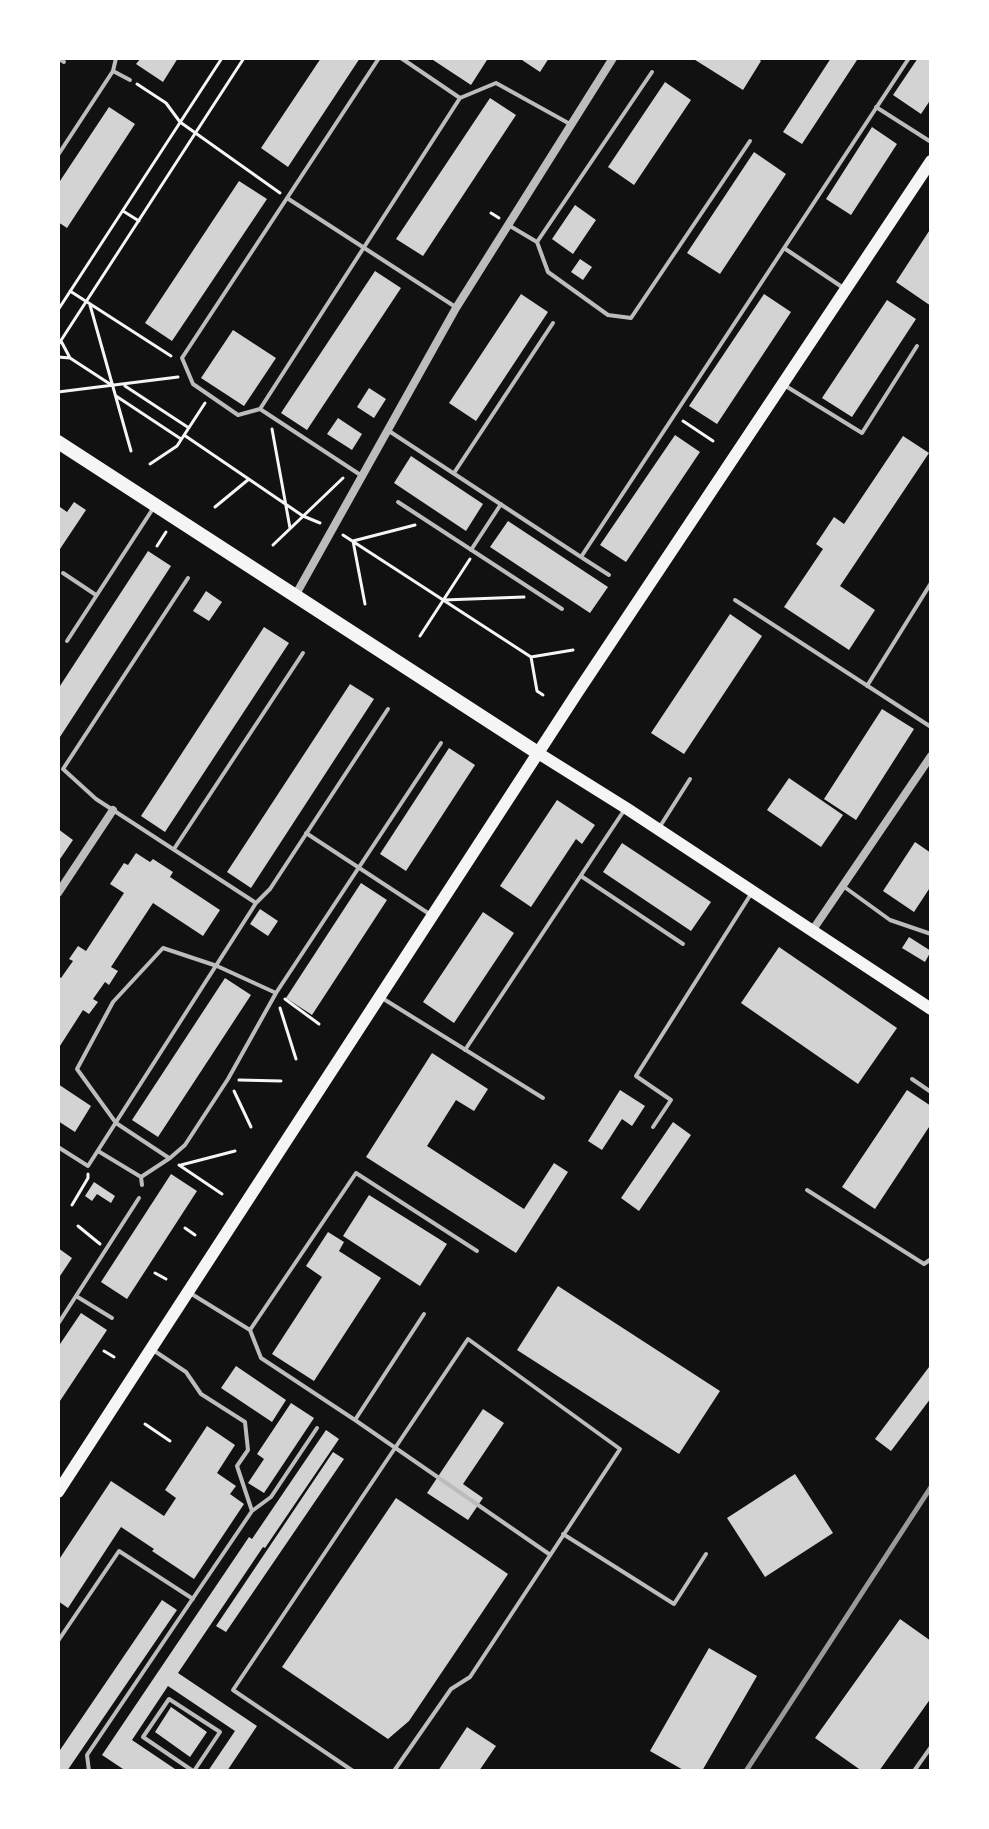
<!DOCTYPE html>
<html>
<head>
<meta charset="utf-8">
<style>
  body { margin:0 }
  #map { position:relative; width:989px; height:1829px; overflow:hidden; background:#111; font-family:Barlow,sans-serif }
  canvas { display:block }
  .frame { position:absolute; inset:0; border:60px solid #fff; pointer-events:none }
</style>
</head>
<body>
<div id="map">
<canvas width="989" height="1829"></canvas>
<div class="frame"></div>
</div>
<script>
const ctx = document.querySelector('canvas').getContext('2d');
ctx.lineJoin = 'round';
function fillPath(path, color) { ctx.fillStyle = color; ctx.fill(path, 'evenodd'); }
const toPath = rows => new Path2D(rows.map(r => 'M' + r).join(''));
function strokePath(path, color, width, dash) { ctx.strokeStyle = color; ctx.lineWidth = width; ctx.lineCap = dash ? 'butt' : 'round'; ctx.setLineDash(dash || []); ctx.stroke(path); }
const building = toPath([
  [141,58,178,58,163,82,136,64],
  [321,58,360,58,288,167,261,148],
  [430,58,484,58,487,60,471,85],
  [519,58,549,58,540,72],
  [692,58,757,58,761,61,743,90],
  [831,58,854,58,857,60,802,144,783,132],
  [918,58,931,58,931,99,921,114,893,95],
  [665,82,691,100,634,185,608,167],
  [490,98,516,115,423,256,396,239],
  [109,107,135,124,67,228,58,222,58,184],
  [872,127,897,144,851,215,826,199],
  [754,152,786,174,720,274,687,253],
  [239,181,267,199,172,341,145,323],
  [575,205,596,220,573,254,552,239],
  [931,228,931,306,896,282],
  [580,259,592,267,583,280,571,272],
  [375,271,401,288,307,430,281,413],
  [521,294,548,312,476,421,449,403],
  [764,294,791,312,717,424,689,406],
  [887,300,916,319,852,417,822,398],
  [233,330,276,358,244,406,201,378],
  [369,388,386,399,374,418,357,407],
  [338,418,362,434,352,450,327,434],
  [675,435,700,452,626,562,600,545],
  [903,436,929,453,840,586,875,610,849,650,784,607,823,549,816,544,834,517,844,524],
  [411,456,483,504,466,531,394,483],
  [74,502,86,510,58,552,58,510,60,507,67,512],
  [508,521,608,587,590,613,490,547],
  [148,551,171,566,58,740,58,689],
  [206,591,222,602,209,621,193,611],
  [730,614,762,636,684,754,651,733],
  [264,627,289,643,165,832,141,816],
  [350,684,374,699,251,888,227,872],
  [882,709,914,729,856,820,824,799],
  [449,748,475,765,406,871,380,854],
  [789,778,843,815,821,847,767,810],
  [557,800,595,825,582,844,576,839,531,907,500,886],
  [58,829,73,840,58,862],
  [915,842,931,853,931,886,914,912,883,891],
  [622,843,711,902,691,931,603,872],
  [136,853,150,862,153,859,173,872,170,877,220,910,203,936,153,903,111,967,118,971,109,985,105,982,93,999,98,1002,89,1014,83,1010,58,1049,58,976,61,978,73,961,69,959,78,946,86,951,122,896,124,893,110,884,124,863,128,865],
  [361,883,387,900,312,1015,286,998],
  [260,909,278,921,268,936,250,924],
  [483,912,514,933,454,1023,423,1002],
  [909,937,931,951,925,962,902,948],
  [779,947,897,1028,858,1084,741,1003],
  [225,978,251,995,158,1137,132,1120],
  [432,1053,488,1089,474,1111,456,1100,427,1146,524,1209,554,1163,568,1172,516,1253,366,1157],
  [58,1084,91,1106,75,1132,58,1121],
  [620,1090,645,1106,632,1126,622,1119,602,1150,588,1141],
  [907,1090,931,1106,931,1124,875,1209,842,1187],
  [673,1122,691,1135,639,1211,621,1198],
  [171,1174,197,1191,127,1299,101,1282],
  [94,1182,115,1196,111,1203,97,1194,92,1201,85,1196],
  [369,1195,447,1244,420,1286,343,1236],
  [328,1232,344,1242,339,1251,381,1278,314,1381,272,1354,322,1277,306,1266],
  [58,1248,72,1258,58,1279],
  [558,1286,720,1391,679,1454,517,1350],
  [81,1313,107,1330,58,1404,58,1347],
  [236,1366,286,1400,272,1422,221,1388],
  [929,1367,931,1368,931,1398,891,1451,875,1439],
  [291,1403,314,1418,264,1493,248,1483,264,1459,257,1454],
  [483,1409,504,1423,463,1484,483,1498,468,1520,427,1493],
  [207,1426,235,1445,217,1473,236,1486,230,1494,244,1504,194,1579,152,1551,154,1549,121,1527,68,1608,58,1601,58,1561,111,1481,164,1516,176,1498,165,1490],
  [326,1430,339,1439,265,1548,263,1547,178,1673,257,1726,227,1771,208,1771,235,1731,168,1686,132,1740,178,1771,126,1771,102,1755,249,1537,252,1539],
  [333,1452,344,1459,226,1632,216,1626],
  [795,1474,833,1533,765,1577,727,1518],
  [396,1498,508,1574,409,1721,388,1739,282,1667],
  [162,1600,177,1610,67,1771,58,1771,58,1753],
  [900,1619,931,1641,931,1698,879,1771,862,1771,815,1738],
  [709,1648,757,1676,702,1771,685,1771,650,1751],
  [171,1707,207,1732,190,1757,155,1732],
  [467,1727,496,1746,479,1771,438,1771]
]);
const path = toPath([
  [137,84,166,103,180,122,280,193],
  [123,211,139,221],
  [491,213,499,218],
  [70,291,171,356],
  [90,305,131,451],
  [58,310,222,58],
  [58,345,244,58],
  [58,357,70,358,61,341],
  [70,358,113,386],
  [125,386,189,428],
  [58,392,178,377],
  [116,396,181,439],
  [683,421,713,441],
  [272,429,290,528],
  [184,435,303,516,320,523],
  [150,464,177,446,205,403],
  [215,507,249,479],
  [343,535,531,657],
  [273,545,343,478],
  [157,546,166,532],
  [444,600,524,597],
  [365,604,353,541,415,525],
  [420,636,470,559],
  [531,657,573,650],
  [531,657,537,691,543,695],
  [285,999,319,1024],
  [280,1008,296,1059],
  [239,1080,281,1081],
  [234,1091,251,1127],
  [179,1165,222,1194],
  [181,1165,235,1151],
  [72,1205,88,1178,88,1174],
  [78,1226,100,1244],
  [185,1228,195,1235],
  [155,1273,166,1279],
  [104,1351,114,1357],
  [145,1424,170,1441]
]);
const service = toPath([
  [58,58,64,62],
  [379,58,182,358,193,384,238,415,260,409,460,98],
  [401,58,460,98,496,83,570,124],
  [113,71,130,80],
  [876,107,931,142],
  [58,155,113,71,116,58],
  [287,198,454,306],
  [510,226,537,242,548,272,608,315,631,318,750,141],
  [537,242,652,72],
  [784,248,845,289],
  [784,385,862,433,917,346],
  [260,409,362,476],
  [389,431,581,557,909,58],
  [454,473,553,323],
  [398,502,562,609],
  [471,550,501,504],
  [581,557,609,575],
  [63,573,96,595],
  [188,578,63,769,96,799,256,903],
  [735,600,931,727],
  [67,641,154,507],
  [867,686,931,583],
  [659,828,690,779],
  [306,833,431,915],
  [174,849,303,653],
  [581,876,683,944],
  [843,886,890,920,931,934],
  [382,998,543,1098],
  [465,1050,625,809],
  [912,1079,931,1092],
  [653,1127,671,1100,636,1076,751,894],
  [58,1147,88,1166,256,903,270,889,388,709],
  [98,1151,141,1177,142,1185],
  [169,1158,116,1123,77,1069,113,1002,163,948,217,966,276,993],
  [141,1177,170,1158,185,1145,228,1079,276,993,441,743],
  [807,1190,924,1264,931,1259],
  [190,1293,250,1330,261,1358,355,1420,549,1554],
  [76,1296,112,1318],
  [58,1324,139,1198],
  [250,1330,356,1173,477,1251],
  [153,1350,186,1372,201,1394,245,1422,248,1450,237,1466,252,1511],
  [355,1420,424,1314],
  [563,1534,674,1604,706,1554],
  [58,1641,119,1551,193,1599],
  [89,1771,87,1755,252,1511,271,1497,317,1428],
  [193,1771,143,1737,169,1699,220,1732,194,1771],
  [353,1771,233,1690,468,1339,620,1449,470,1677,451,1689,394,1771],
  [914,1771,931,1747]
]);
const minor = toPath([
  [295,596,456,308,613,58],
  [58,893,113,810],
  [812,931,931,756]
]);
const secondary = toPath([
  [538,753,626,808,931,1009],
  [58,1492,577,693,931,161]
]);
const primary = toPath([
  [58,442,538,753]
]);
const rail = toPath([
  [746,1771,931,1487]
]);
fillPath(building, '#d3d3d3');
strokePath(path, '#f5f5f5', 3);
strokePath(service, '#bcbcbc', 4);
strokePath(minor, '#bcbcbc', 8);
strokePath(secondary, '#f5f5f5', 12);
strokePath(primary, '#f5f5f5', 14);
strokePath(rail, '#9a9a9a', 5);
</script>
</body>
</html>
